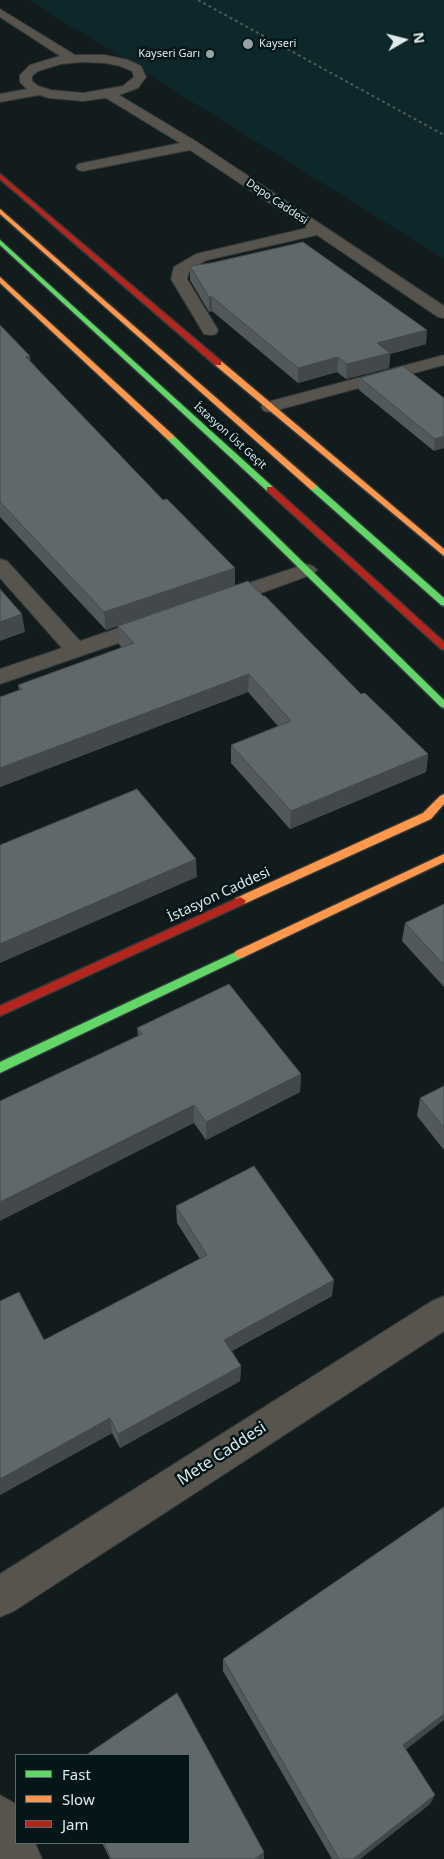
<!DOCTYPE html>
<html>
<head>
<meta charset="utf-8">
<style>
  body { margin:0 }
  #map { position:relative; width:444px; height:1859px; overflow:hidden; background:#121c1d; font-family:"Noto Sans",sans-serif }
  canvas { display:block }
  .legend { position:absolute; left:15px; top:1754px; width:175px; height:90px; box-sizing:border-box; background:#041618; border:1px solid #5c6b6d; margin:0; padding:6px 9px; list-style:none; font-size:15px; color:#e0ebec }
  .legend li { display:flex; align-items:center; gap:10px; height:25px }
  .legend b { width:25px; border:1px solid #5c6b6d }
  .north { position:absolute; left:379px; top:15px; width:50px; height:50px; -webkit-text-stroke:4px #041618; paint-order:stroke; rotate:82deg; font-size:14px; font-weight:700; line-height:20px; text-align:center; color:#e0ebec }
  .north::after { content:''; display:block; margin:auto; width:18px; height:22px; background:#e0ebec; clip-path:polygon(50% 0,100% 100%,50% 72%,0 100%) }
</style>
</head>
<body>
<div id="map">
<canvas width="444" height="1859"></canvas>
<ul class="legend">
<li><b style="height:6px;background:#63d668"></b>Fast</li>
<li><b style="height:6px;background:#ff974d"></b>Slow</li>
<li><b style="height:6px;background:#b3261e"></b>Jam</li>
</ul>
<div class="north">N</div>
</div>
<script>
const ctx = document.querySelector('canvas').getContext('2d');
ctx.lineJoin = 'round';
function fillPath(path, color) { ctx.fillStyle = color; ctx.fill(path, 'evenodd'); }
const toPath = rows => new Path2D(rows.map(r => 'M' + r).join(''));
function strokePath(path, color, width, dash) { ctx.strokeStyle = color; ctx.lineWidth = width; ctx.lineCap = dash ? 'butt' : 'round'; ctx.setLineDash(dash || []); ctx.stroke(path); }
function write(font, color, halo, rows, align = 'center') {
  ctx.font = font + ' "Noto Sans",sans-serif'; ctx.lineWidth = 5; ctx.setLineDash([]); ctx.textBaseline = 'middle'; ctx.strokeStyle = halo; ctx.fillStyle = color; for (const [text, x, y, turn = 0] of rows) {
    ctx.save(); ctx.translate(x, y); ctx.rotate((+turn || 0) * Math.PI / 180); ctx.textAlign = isNaN(turn) ? turn : align; if (halo) ctx.strokeText(text, 0, 0); ctx.fillText(text, 0, 0); ctx.restore();
  }
}
const built = toPath([
  [29,0,444,0,444,259]
]);
const street = toPath([
  [0,9,75,55,105,55,128,60,141,66,146,77,138,88,119,95,197,142,444,306,444,318,438,317,317,235,207,260,190,269,187,279,218,330,216,334,210,335,204,334,171,279,174,267,196,254,307,228,190,150,83,171,78,170,76,167,78,164,180,143,106,98,83,101,49,98,39,95,0,102,0,94,27,89,20,82,20,75,30,65,60,56,0,17,0,9],
  [82,62,105,63,120,66,132,71,134,77,123,86,83,93,51,90,38,86,32,81,32,76,38,71,61,64,82,62],
  [444,355,444,365,270,412,264,411,261,407,264,403,444,355],
  [0,559,7,561,80,641,154,616,162,618,165,623,162,628,0,684,0,669,62,648,0,578,0,559],
  [306,564,313,566,317,570,313,574,226,606,218,608,210,606,207,601,210,596,306,564],
  [444,1296,444,1331,14,1611,0,1617,0,1574,432,1301,444,1296],
  [0,1795,16,1804,16,1843,35,1843,42,1859,0,1859,0,1795]
]);
const fast = toPath([
  [0,240,273,487,273,491,267,491,0,245,0,240],
  [167,435,173,435,444,700,444,708,441,707,167,439,167,435],
  [310,485,316,485,444,598,444,606,441,605,310,489,310,485],
  [240,950,244,951,246,954,244,957,0,1073,0,1062,240,950]
]);
const slow = toPath([
  [0,209,316,485,316,489,310,489,0,214,0,209],
  [0,277,173,435,173,439,167,439,0,283,0,277],
  [215,361,221,361,444,549,444,556,215,365,215,361],
  [444,794,444,804,431,819,244,904,236,904,234,901,236,898,423,813,440,796,444,794],
  [444,854,444,862,244,957,240,958,236,957,234,954,236,951,444,854]
]);
const jam = toPath([
  [0,174,221,361,221,365,215,365,0,179,0,174],
  [267,487,273,487,444,642,444,650,441,649,267,491,267,487],
  [240,897,246,901,244,904,0,1016,0,1006,240,897]
]);
const rail = toPath([
  [198,0,444,135]
]);
const wall = toPath([
  [190,266,426,344,390,354,389,368,346,379,337,372,298,383,212,311,209,312,190,280],
  [0,325,31,362,235,585,361,694,428,754,426,772,290,829,231,763,231,745,278,726,248,692,0,787,0,697,19,690,18,685,122,648,119,644,118,626,106,630,0,517],
  [360,378,444,398,434,451,359,390],
  [444,904,444,987,402,941,405,923],
  [137,1028,301,1074,300,1092,206,1140,194,1123,138,1036],
  [444,1086,444,1150,417,1116,420,1098],
  [176,1206,332,1296,232,1351,241,1366,240,1381,120,1448,112,1433,0,1495,0,1301,44,1340,200,1259,177,1223],
  [223,1659,430,1804,360,1859,332,1859,223,1671],
  [102,1843,189,1843,264,1859,110,1859]
]);
const shadedWall = toPath([
  [209,297,212,297,212,311,209,312],
  [427,330,426,344,390,354,389,368,346,379,347,364,377,343],
  [30,356,32,373,26,357],
  [338,357,337,372,298,383,298,368],
  [444,436,444,448,434,451,435,439],
  [235,568,235,586,106,630,104,612],
  [22,614,25,632,0,641,0,622],
  [249,674,248,692,0,787,0,768],
  [428,754,426,772,290,829,291,811],
  [196,859,197,877,0,963,0,944],
  [301,1074,300,1092,206,1140,206,1122],
  [194,1105,194,1123,0,1221,0,1202],
  [334,1280,332,1296,224,1355,224,1340],
  [241,1366,240,1381,120,1448,118,1434],
  [110,1418,112,1433,0,1495,0,1479],
  [444,1714,444,1720,399,1755,403,1745],
  [435,1795,430,1804,360,1859,353,1859],
  [264,1852,264,1859,255,1859]
]);
const building = toPath([
  [303,242,427,330,377,343,390,353,347,364,338,357,298,368,212,297,209,297,190,266,211,263,303,242],
  [0,325,30,356,26,357,163,500,167,499,235,568,104,612,0,502,0,325],
  [403,366,444,398,444,436,435,439,360,378,403,366],
  [248,581,263,596,265,596,361,694,365,693,428,754,291,811,231,745,291,721,249,674,0,768,0,697,22,689,18,685,134,643,118,626,248,581],
  [0,589,22,614,0,622,0,589],
  [137,789,196,859,0,944,0,845,137,789],
  [444,904,444,965,405,923,444,904],
  [229,984,301,1074,206,1122,194,1105,0,1202,0,1101,142,1034,137,1028,229,984],
  [444,1086,444,1128,420,1098,444,1086],
  [254,1166,334,1280,224,1340,241,1366,118,1434,110,1418,0,1479,0,1301,19,1292,44,1340,207,1255,176,1206,254,1166],
  [444,1507,444,1714,403,1745,435,1795,353,1859,339,1859,223,1659,444,1507],
  [177,1693,264,1852,255,1859,111,1859,104,1843,189,1843,189,1755,86,1755,177,1693]
]);
const markers = [
  [248,44,6,"#98a3a4"],
  [210,54,5,"#98a3a4"]
];
const farPoinames = [
  ["Kayseri",259,44],
  ["Kayseri Garı",200,54,"right"]
];
const farStreetnames = [
  ["Depo Caddesi",277,202,34],
  ["İstasyon Üst Geçit",230,436,42]
];
const streetNames = [
  ["İstasyon Caddesi",219,895,-25]
];
const nearStreetnames = [
  ["Mete Caddesi",222,1454,-33]
];
fillPath(built, '#0d272a');
strokePath(street, '#303839', 2);
strokePath(fast, '#303839', 3);
strokePath(slow, '#303839', 3);
strokePath(jam, '#303839', 3);
fillPath(street, '#57544d');
fillPath(fast, '#63d668');
fillPath(slow, '#ff974d');
fillPath(jam, '#b3261e');
strokePath(rail, '#545754', 2, [3, 3]);
fillPath(wall, '#53595a');
fillPath(shadedWall, '#43494a');
fillPath(building, '#606869');
strokePath(building, '#43494a', 1);
for (const [x, y, r, color] of markers) { const dot = new Path2D(); dot.arc(x, y, r, 0, 2 * Math.PI); ctx.fillStyle = color; ctx.fill(dot); strokePath(dot, '#041618', 2); }
write('11px', '#e0ebec', '#041618', farPoinames, 'left');
write('11px', '#e0ebec', '#041618', farStreetnames);
write('14px', '#e0ebec', '#041618', streetNames);
write('16px', '#e0ebec', '#041618', nearStreetnames);
</script>
</body>
</html>
